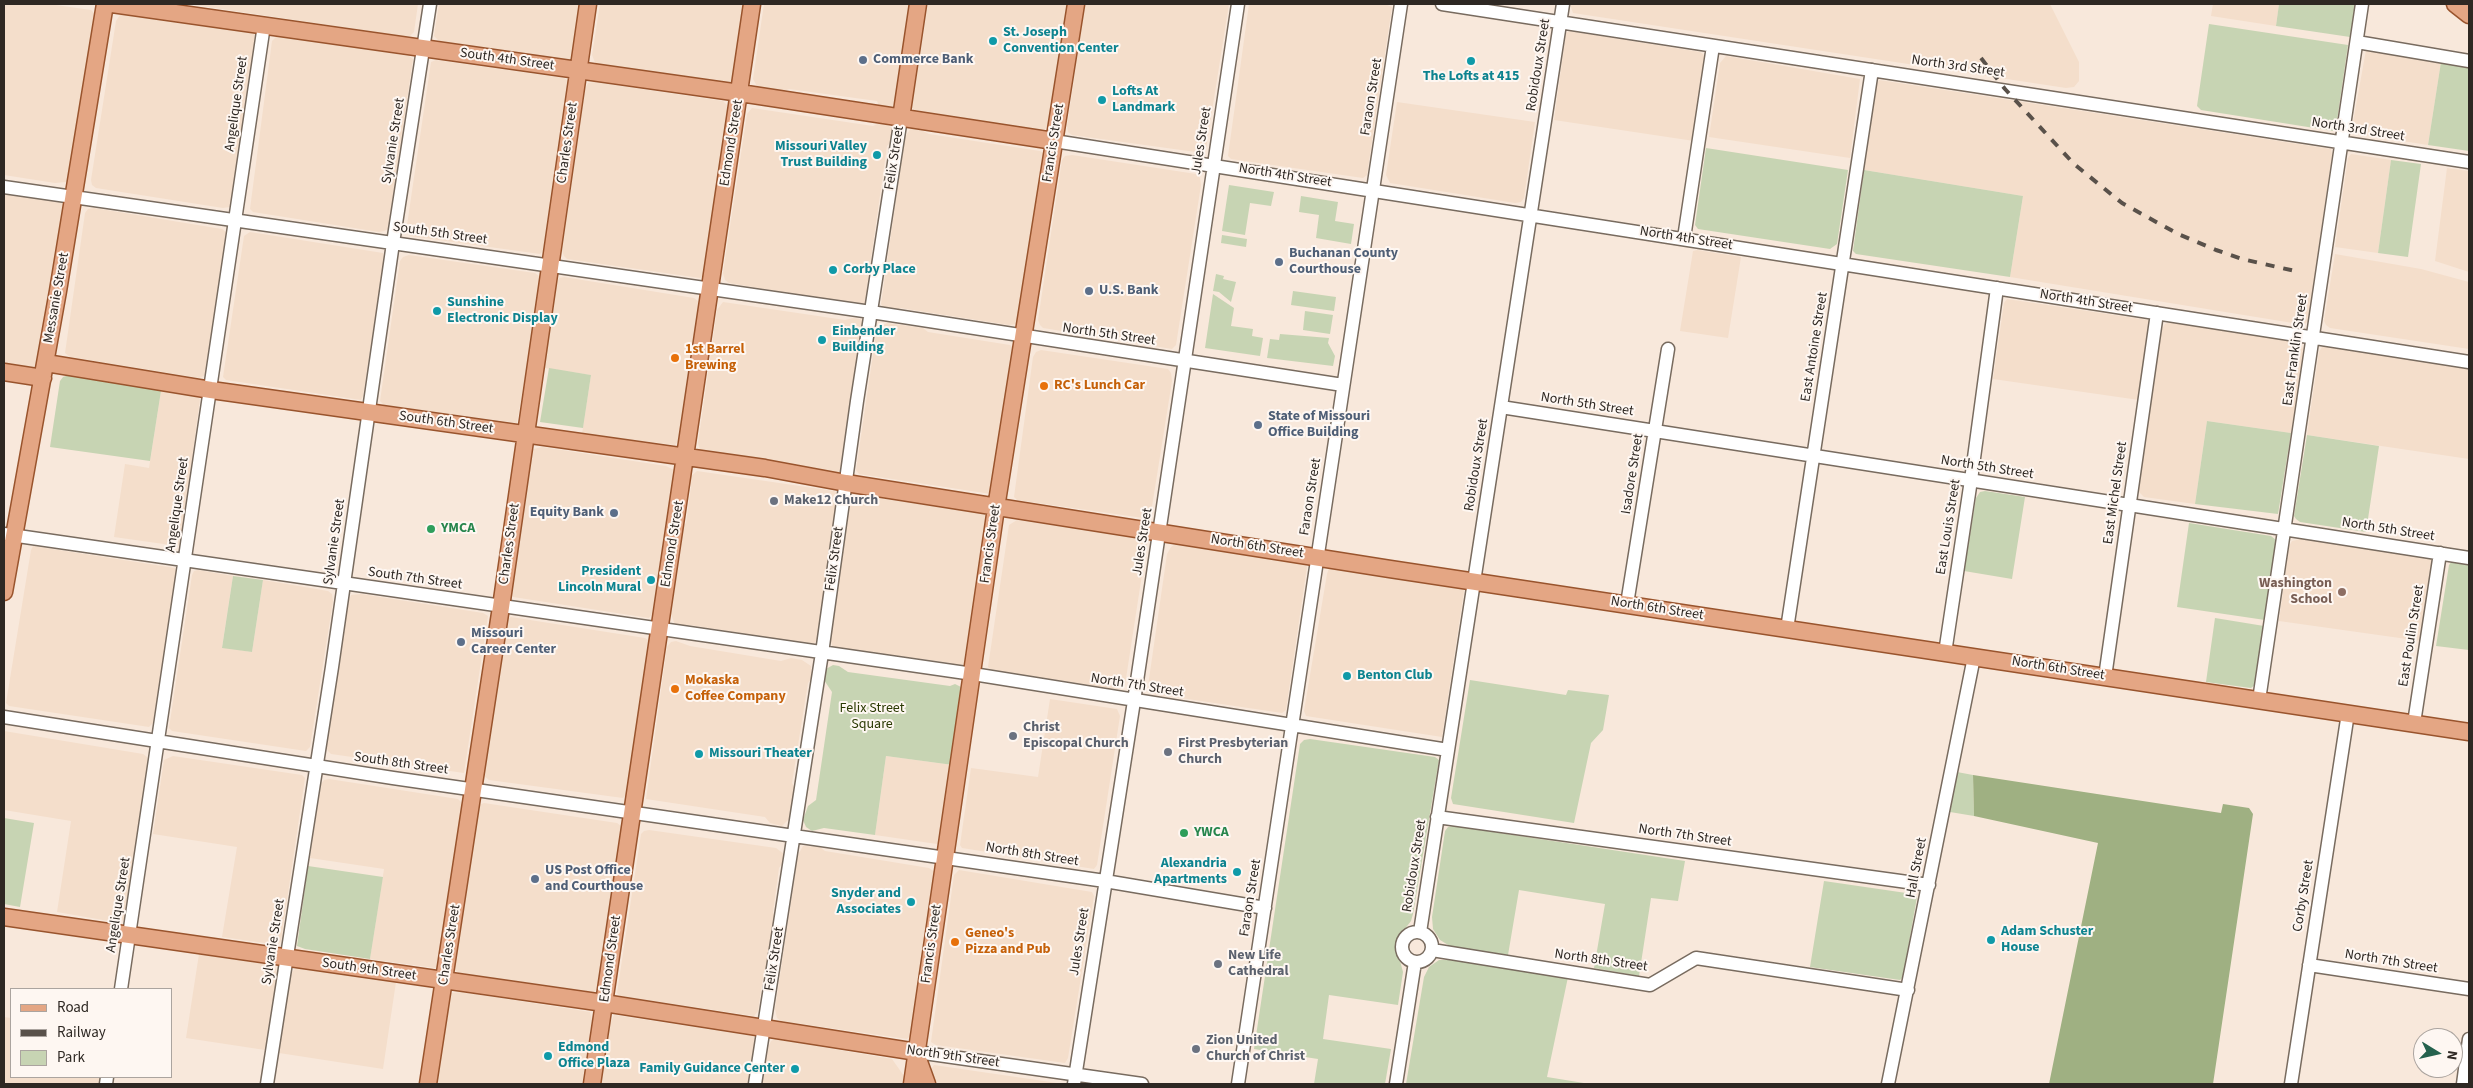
<!DOCTYPE html>
<html>
<head>
<meta charset="utf-8">
<style>
  body { margin:0 }
  #map { position:relative; width:2473px; height:1088px; overflow:hidden; background:#f8e8db; font-family:"Source Sans 3",sans-serif }
  canvas { display:block }
  .frame { position:absolute; inset:0; border:5px solid #2e2823; pointer-events:none }
  .legend { position:absolute; left:10px; top:988px; width:162px; height:90px; box-sizing:border-box; background:#fef7f2; border:1px solid #aba49f; margin:0; padding:6px 9px; list-style:none; font-size:15px; color:#2e2823 }
  .legend li { display:flex; align-items:center; gap:10px; height:25px }
  .legend b { width:25px; border:1px solid #aba49f }
  .north { position:absolute; left:2413px; top:1028px; width:50px; height:50px; box-sizing:border-box; background:#fef7f2; border:1px solid #aba49f; border-radius:50%; rotate:99deg; font-size:14px; font-weight:700; line-height:20px; text-align:center; color:#2e2823 }
  .north::after { content:''; display:block; margin:auto; width:18px; height:22px; background:#25624d; clip-path:polygon(50% 0,100% 100%,50% 72%,0 100%) }
</style>
</head>
<body>
<div id="map">
<canvas width="2473" height="1088"></canvas>
<div class="frame"></div>
<ul class="legend">
<li><b style="height:6px;background:#e4a684"></b>Road</li>
<li><b style="height:6px;background:#59514a"></b>Railway</li>
<li><b style="height:14px;background:#c7d4b3"></b>Park</li>
</ul>
<div class="north">N</div>
</div>
<script>
const ctx = document.querySelector('canvas').getContext('2d');
ctx.lineJoin = 'round';
function fillPath(path, color) { ctx.fillStyle = color; ctx.fill(path, 'evenodd'); }
const toPath = rows => new Path2D(rows.map(r => 'M' + r).join(''));
function strokePath(path, color, width, dash) { ctx.strokeStyle = color; ctx.lineWidth = width; ctx.lineCap = dash ? 'butt' : 'round'; ctx.setLineDash(dash || []); ctx.stroke(path); }
function write(font, color, halo, rows, align = 'center') {
  ctx.font = font + ' "Source Sans 3",sans-serif'; ctx.lineWidth = 4; ctx.setLineDash([]); ctx.textBaseline = 'middle'; ctx.strokeStyle = halo; ctx.fillStyle = color; for (const [text, x, y, turn = 0] of rows) {
    ctx.save(); ctx.translate(x, y); ctx.rotate((+turn || 0) * Math.PI / 180); ctx.textAlign = isNaN(turn) ? turn : align; if (halo) ctx.strokeText(text, 0, 0); ctx.fillText(text, 0, 0); ctx.restore();
  }
}
const built = toPath([
  [4,4,49,4,91,10,95,14,96,22,70,177,66,182,55,183,4,175],
  [188,4,418,4,414,32,410,36,402,36],
  [439,4,582,4,574,57,571,61,564,60,439,41,434,36],
  [600,4,743,4,732,80,728,84,596,65,592,55],
  [764,4,912,4,895,101,892,107,879,106,877,101,789,89,781,92,758,88,753,79],
  [928,4,1067,4,1049,125,1045,129,1038,130,915,110,911,107,908,102,910,91,915,88],
  [1085,4,1229,4,1206,149,1203,153,1072,135,1068,132,1067,126],
  [1249,4,1385,4,1392,7,1367,175,1363,178,1231,159,1228,156],
  [1570,4,2050,4,2079,62,2079,81,2074,87,2066,88,1573,13],
  [2213,4,2279,4,2276,26,2211,16],
  [125,14,253,33,257,37,230,207,223,208,96,188,92,185,91,180,116,21,120,15],
  [1570,31,1700,52,1704,55,1706,63,1694,141,1554,120,1566,33],
  [283,36,409,56,413,59,388,229,384,231,379,232,253,212,250,209,272,41,276,37],
  [2366,50,2441,62,2428,145,2358,134,2354,131,2352,128],
  [1726,56,1860,79,1850,158,1709,137,1720,63],
  [436,60,564,78,569,81,543,251,540,254,410,236,406,232,431,62],
  [1879,80,2331,149,2332,155,2308,321,2305,324,2299,324,2010,277,2023,196,1864,170,1877,84],
  [594,82,723,101,727,105,728,112,705,275,700,278,567,259,564,256,562,251,585,89,588,83],
  [1397,102,1535,122,1524,198,1521,202,1515,203,1390,183,1386,175],
  [752,108,873,126,882,122,892,128,893,140,887,146,867,287,868,302,858,305,729,283,725,280,723,273,747,114],
  [915,127,929,134,1040,151,1043,153,1017,324,1009,325,900,308,896,312,883,308,881,304,905,137,911,128],
  [2351,154,2391,160,2378,253,2335,247,2348,158],
  [1072,155,1196,174,1200,178,1201,185,1176,345,1172,349,1043,328,1040,325,1038,320,1062,160,1065,156],
  [2447,168,2469,171,2469,272,2435,261],
  [4,192,59,200,63,204,65,211,40,361,35,367,4,364],
  [94,208,222,229,226,232,227,238,207,373,204,376,199,378,70,357,65,353,85,213,88,209],
  [250,232,383,253,384,259,363,396,361,400,226,380,223,377,244,236],
  [1697,250,1741,257,1728,338,1680,331,1693,251],
  [2335,254,2421,269,2469,282,2469,349,2330,328,2326,325,2324,321],
  [409,255,535,273,539,276,541,283,517,423,384,405,380,401,400,261,403,257],
  [564,277,694,298,698,301,699,307,678,441,675,445,582,434,591,375,544,368,557,282,559,278],
  [2007,299,2148,320,2151,324,2139,400,1993,379,2004,303],
  [723,302,845,320,853,318,861,319,864,323,843,470,840,473,829,475,821,469,700,450,698,443,717,310],
  [2170,322,2300,342,2304,351,2291,433,2207,421,2195,504,2144,497,2137,490,2162,329,2165,324],
  [887,323,923,328,928,332,1010,345,1014,348,991,494,859,474,856,470,876,334,878,328],
  [2330,346,2469,368,2469,459,2307,435,2319,352,2322,347],
  [1041,350,1168,369,1171,373,1172,381,1150,519,1017,500,1014,497,1033,357,1036,352],
  [161,391,195,396,200,399,181,542,178,546,114,537,125,464,149,468],
  [542,447,666,466,674,470,652,614,649,618,513,597,511,594,530,453,533,449],
  [697,471,834,491,838,494,817,640,813,645,690,625,685,627,675,625,671,614,682,543,680,539,682,527,686,523,691,487,689,478],
  [861,495,985,514,989,517,968,664,964,667,955,668,951,663,848,649,847,653,833,648,830,639,850,506,852,499],
  [1017,520,1141,538,1147,542,1125,685,1122,688,1116,689,991,670,988,667,1009,525],
  [2305,538,2432,558,2421,641,2279,621,2289,546,2292,541],
  [1177,543,1303,562,1307,567,1286,710,1282,713,1154,694,1150,691,1148,686,1167,554,1171,547],
  [33,546,175,568,177,573,153,723,149,727,9,706,6,703,31,550],
  [1333,567,1461,587,1464,591,1442,737,1306,716,1304,711,1327,574,1329,568],
  [198,570,233,576,222,647,252,652,263,580,328,591,332,594,333,601,310,747,306,751,172,731,169,728,192,575,194,571],
  [361,594,483,613,488,616,464,773,331,754,328,751,326,747,349,600,351,595],
  [511,617,645,638,648,640,649,645,626,795,623,798,489,780,483,775,507,619],
  [676,641,690,646,781,661,791,658,802,660,811,666,812,678,808,683,792,783,795,789,790,818,782,826,770,823,765,817,646,799,667,647,671,642],
  [1050,699,1117,709,1120,716,1097,865,1094,869,962,848,960,845,971,768,1038,777],
  [4,731,143,754,147,757,148,766,124,919,120,923,57,912,71,821,4,810],
  [173,756,302,775,305,778,281,941,278,945,222,937,237,847,153,834,164,760],
  [886,756,953,765,940,842,937,844,875,835],
  [329,779,458,799,461,802,463,808,438,966,435,968,370,959,384,869,310,858,321,784,324,780],
  [484,803,617,823,621,826,622,832,597,988,594,992,459,973,455,970,453,965,476,810,479,805],
  [649,830,776,848,784,854,784,861,779,868,773,912,775,917,768,967,764,971,758,1011,754,1016,620,996,617,993,641,834,644,831],
  [803,846,820,847,825,851,929,868,935,872,910,1036,907,1039,781,1021,777,1018,775,1009,798,855],
  [959,870,1092,892,1094,896,1068,1058,1065,1063,936,1045,931,1042,954,875],
  [199,954,271,965,276,969,277,974,265,1050,186,1038],
  [296,968,396,982,383,1069,279,1053,291,973],
  [462,992,590,1012,592,1020,582,1084,436,1084,449,997,451,993],
  [614,1015,753,1036,757,1044,749,1084,600,1084,610,1023],
  [4,1017,11,1018,11,1077,100,1077,99,1084,4,1084],
  [775,1039,892,1059,904,1076,904,1084,762,1084,769,1045,771,1041],
  [934,1065,1057,1083,1060,1084,933,1084,928,1073]
]);
const green = toPath([
  [2279,4,2355,4,2350,37,2276,26],
  [2209,24,2348,45,2336,128,2333,131,2201,110,2197,106],
  [2441,62,2469,67,2469,151,2428,145],
  [1706,148,1848,170,1837,244,1830,249,1698,229,1695,225],
  [2391,160,2421,164,2408,257,2378,253],
  [1864,170,2023,196,2010,277,1856,254,1853,251],
  [1229,185,1274,192,1271,206,1250,203,1245,235,1222,231],
  [1301,196,1338,202,1335,221,1354,224,1351,244,1316,238,1319,215,1299,212],
  [1222,235,1247,239,1246,247,1221,243],
  [1216,274,1224,276,1223,279,1236,282,1231,302,1219,292,1213,291],
  [1293,291,1336,297,1334,311,1291,305],
  [1213,294,1234,308,1231,326,1253,329,1252,336,1263,338,1260,356,1205,348],
  [1305,311,1333,315,1330,334,1303,330],
  [1280,334,1329,338,1328,343,1335,356,1333,366,1267,358,1270,339,1279,340],
  [549,368,591,375,583,428,540,422],
  [69,375,161,391,150,461,50,447,60,381,63,377],
  [2207,421,2291,433,2278,514,2195,504],
  [2307,435,2379,446,2366,532,2300,522,2296,519,2294,516],
  [1985,491,2025,497,2012,579,1964,571,1976,498,1980,492],
  [2189,523,2271,536,2276,540,2265,620,2177,607],
  [2452,561,2469,562,2469,650,2436,646,2449,565],
  [233,576,263,580,252,652,222,648],
  [2215,618,2264,626,2255,685,2251,688,2206,682],
  [833,665,839,666,848,672,950,686,955,684,963,688,953,765,886,756,875,835,824,828,812,831,806,827,803,820,808,806,816,800,832,692,824,680,824,675,826,669],
  [1470,680,1566,695,1568,690,1609,695,1603,730,1591,743,1574,823,1453,804,1451,798],
  [1310,739,1435,757,1439,760,1413,914,1411,921,1397,939,1396,946,1403,972,1398,1005,1329,995,1323,1039,1391,1049,1385,1084,1314,1084,1318,1059,1254,1049,1300,744,1304,740],
  [1957,772,1973,775,1974,816,1950,812],
  [4,818,34,823,20,907,4,904],
  [1454,826,1685,861,1678,901,1651,898,1639,976,1594,968,1605,904,1519,890,1508,955,1450,946,1440,940,1433,929,1432,917,1445,831,1448,827],
  [308,866,383,877,370,959,305,949,297,946],
  [1824,881,1913,894,1917,897,1903,977,1900,980,1810,967],
  [1439,960,1449,960,1568,977,1547,1077,1590,1084,1406,1084,1424,977,1429,967]
]);
const forest = toPath([
  [1973,775,2221,813,2223,804,2249,808,2253,814,2213,1084,2049,1084,2098,843,1974,816]
]);
const minor = toPath([
  [1442,4,2469,162],
  [2357,42,2469,61],
  [1054,141,2469,362],
  [4,187,871,312,1343,385],
  [1684,238,1713,46],
  [1501,407,2469,558],
  [4,534,973,674,1448,750],
  [1627,604,1668,349],
  [1787,629,1872,70],
  [1945,653,1971,480,1997,288],
  [2105,677,2157,313],
  [2259,700,2362,4],
  [4,717,393,778,1105,881,1265,908],
  [2414,723,2440,553],
  [1437,817,1929,885],
  '1402 947a15 15 0 1 1 30 0a15 15 0 1 1-30 0Z',
  [1420,932,1563,4],
  [1432,950,1650,985,1696,958,1908,990],
  [2309,965,2469,989],
  [121,989,264,25],
  [917,1052,1142,1084],
  [106,1084,107,1077],
  [267,1084,332,667,393,243,430,4],
  [755,1084,822,653,857,401,901,118],
  [1074,1084,1134,701,1238,4],
  [1238,1084,1401,4],
  [1396,1084,1415,962],
  [1888,1084,1974,657],
  [2291,1084,2348,713],
  [2463,1084,2469,1039]
]);
const major = toPath([
  [112,4,740,93,1054,141],
  [2455,4,2469,15],
  [901,118,918,4],
  [46,363,211,390,765,468,846,483,1390,569,2469,732],
  [4,372,43,378],
  [4,592,58,291,105,4],
  [4,917,604,1003,917,1052],
  [918,1059,927,1084],
  [428,1084,501,607,588,4],
  [592,1084,752,4],
  [912,1084,996,508,1076,4]
]);
const rail = toPath([
  [1981,58,2005,89,2074,164,2122,203,2178,234,2216,250,2242,259,2295,271]
]);
const markers = [
  [993,41,5,"#0f9aa8"],
  [863,60,5,"#5c6f8a"],
  [1471,61,5,"#0f9aa8"],
  [1102,100,5,"#0f9aa8"],
  [877,155,5,"#0f9aa8"],
  [1279,262,5,"#5c6f8a"],
  [833,270,5,"#0f9aa8"],
  [1089,291,5,"#5c6f8a"],
  [437,311,5,"#0f9aa8"],
  [822,340,5,"#0f9aa8"],
  [675,358,5,"#e8710a"],
  [1044,386,5,"#e8710a"],
  [1258,425,5,"#5c6f8a"],
  [774,501,5,"#6b7280"],
  [614,513,5,"#5c6f8a"],
  [431,529,5,"#2e9e5b"],
  [651,580,5,"#0f9aa8"],
  [2342,592,5,"#8d6e63"],
  [461,642,5,"#5c6f8a"],
  [1347,676,5,"#0f9aa8"],
  [675,689,5,"#e8710a"],
  [1013,736,5,"#6b7280"],
  [1168,752,5,"#6b7280"],
  [699,754,5,"#0f9aa8"],
  [1184,833,5,"#2e9e5b"],
  [1237,872,5,"#0f9aa8"],
  [535,879,5,"#5c6f8a"],
  [911,902,5,"#0f9aa8"],
  [1991,940,5,"#0f9aa8"],
  [955,942,5,"#e8710a"],
  [1218,964,5,"#6b7280"],
  [1196,1049,5,"#6b7280"],
  [548,1056,5,"#0f9aa8"],
  [795,1069,5,"#0f9aa8"]
];
const cultureNames = [
  ["St. Joseph",1003,33],
  ["Convention Center",1003,49],
  ["The Lofts at 415",1471,77,"center"],
  ["Lofts At",1112,92],
  ["Landmark",1112,108],
  ["Missouri Valley",867,147,"right"],
  ["Trust Building",867,163,"right"],
  ["Corby Place",843,270],
  ["Sunshine",447,303],
  ["Electronic Display",447,319],
  ["Einbender",832,332],
  ["Building",832,348],
  ["President",641,572,"right"],
  ["Lincoln Mural",641,588,"right"],
  ["Benton Club",1357,676],
  ["Missouri Theater",709,754],
  ["Alexandria",1227,864,"right"],
  ["Apartments",1227,880,"right"],
  ["Snyder and",901,894,"right"],
  ["Associates",901,910,"right"],
  ["Adam Schuster",2001,932],
  ["House",2001,948],
  ["Edmond",558,1048],
  ["Office Plaza",558,1064],
  ["Family Guidance Center",785,1069,"right"]
];
const streetNames = [
  ["South 4th Street",507,60,8],
  ["Robidoux Street",1539,65,-81],
  ["North 3rd Street",1958,67,8],
  ["Faraon Street",1372,97,-81],
  ["Angelique Street",237,104,-82],
  ["North 3rd Street",2358,130,9],
  ["Sylvanie Street",394,141,-81],
  ["Jules Street",1202,141,-81],
  ["Charles Street",568,143,-82],
  ["Edmond Street",732,143,-81],
  ["Francis Street",1054,143,-81],
  ["Felix Street",895,158,-81],
  ["North 4th Street",1285,176,9],
  ["South 5th Street",440,234,8],
  ["North 4th Street",1686,239,9],
  ["Messanie Street",57,298,-80],
  ["North 4th Street",2086,302,9],
  ["North 5th Street",1109,335,8],
  ["East Antoine Street",1815,347,-81],
  ["East Franklin Street",2296,350,-82],
  ["North 5th Street",1587,405,9],
  ["South 6th Street",446,423,8],
  ["Robidoux Street",1477,465,-81],
  ["North 5th Street",1987,468,9],
  ["Isadore Street",1633,474,-81],
  ["East Michel Street",2116,493,-82],
  ["Faraon Street",1311,497,-81],
  ["Angelique Street",178,505,-82],
  ["East Louis Street",1949,527,-81],
  ["North 5th Street",2388,530,9],
  ["Sylvanie Street",335,542,-82],
  ["Jules Street",1143,542,-81],
  ["Charles Street",510,544,-82],
  ["Edmond Street",673,544,-81],
  ["Francis Street",991,544,-82],
  ["North 6th Street",1257,547,9],
  ["Felix Street",835,559,-82],
  ["South 7th Street",415,579,8],
  ["North 6th Street",1657,609,9],
  ["East Poulin Street",2412,636,-81],
  ["North 6th Street",2058,669,9],
  ["North 7th Street",1137,686,9],
  ["South 8th Street",401,764,8],
  ["North 7th Street",1685,836,8],
  ["North 8th Street",1032,855,9],
  ["Robidoux Street",1415,866,-81],
  ["Hall Street",1917,868,-79],
  ["Corby Street",2304,896,-81],
  ["Faraon Street",1251,898,-81],
  ["Angelique Street",119,905,-81],
  ["Sylvanie Street",274,942,-81],
  ["Jules Street",1080,942,-81],
  ["Francis Street",932,944,-82],
  ["Charles Street",450,945,-81],
  ["Edmond Street",611,959,-82],
  ["Felix Street",775,959,-81],
  ["North 8th Street",1601,961,8],
  ["North 7th Street",2391,962,9],
  ["South 9th Street",369,970,8],
  ["North 9th Street",953,1057,8]
];
const serviceNames = [
  ["Commerce Bank",873,60],
  ["Buchanan County",1289,254],
  ["Courthouse",1289,270],
  ["U.S. Bank",1099,291],
  ["State of Missouri",1268,417],
  ["Office Building",1268,433],
  ["Equity Bank",604,513,"right"],
  ["Missouri",471,634],
  ["Career Center",471,650],
  ["US Post Office",545,871],
  ["and Courthouse",545,887]
];
const foodNames = [
  ["1st Barrel",685,350],
  ["Brewing",685,366],
  ["RC's Lunch Car",1054,386],
  ["Mokaska",685,681],
  ["Coffee Company",685,697],
  ["Geneo's",965,934],
  ["Pizza and Pub",965,950]
];
const worshipNames = [
  ["Make12 Church",784,501],
  ["Christ",1023,728],
  ["Episcopal Church",1023,744],
  ["First Presbyterian",1178,744],
  ["Church",1178,760],
  ["New Life",1228,956],
  ["Cathedral",1228,972],
  ["Zion United",1206,1041],
  ["Church of Christ",1206,1057]
];
const leisureNames = [
  ["YMCA",441,529],
  ["YWCA",1194,833]
];
const educationNames = [
  ["Washington",2332,584],
  ["School",2332,600]
];
const parkNames = [
  ["Felix Street",872,709],
  ["Square",872,725]
];
fillPath(built, '#f4decb');
fillPath(green, '#c7d4b3');
fillPath(forest, '#9fb082');
strokePath(minor, '#786b5f', 15);
strokePath(major, '#99542d', 19);
strokePath(minor, '#fff', 12);
strokePath(major, '#e4a684', 16);
strokePath(rail, '#59514a', 4, [9, 9]);
for (const [x, y, r, color] of markers) { const dot = new Path2D(); dot.arc(x, y, r, 0, 2 * Math.PI); ctx.fillStyle = color; ctx.fill(dot); strokePath(dot, '#fef7f2', 2); }
write('bold 14px', '#0d838f', '#fef7f2', cultureNames, 'left');
write('14px', '#2e2823', '#fef7f2', streetNames);
write('bold 14px', '#4e5e75', '#fef7f2', serviceNames, 'left');
write('bold 14px', '#c56008', '#fef7f2', foodNames, 'left');
write('bold 14px', '#5b616d', '#fef7f2', worshipNames, 'left');
write('bold 14px', '#27864d', '#fef7f2', leisureNames, 'left');
write('bold 14px', '#785e54', '#fef7f2', educationNames, 'right');
write('14px', '#2b3a03', '#fef7f2', parkNames);
</script>
</body>
</html>
